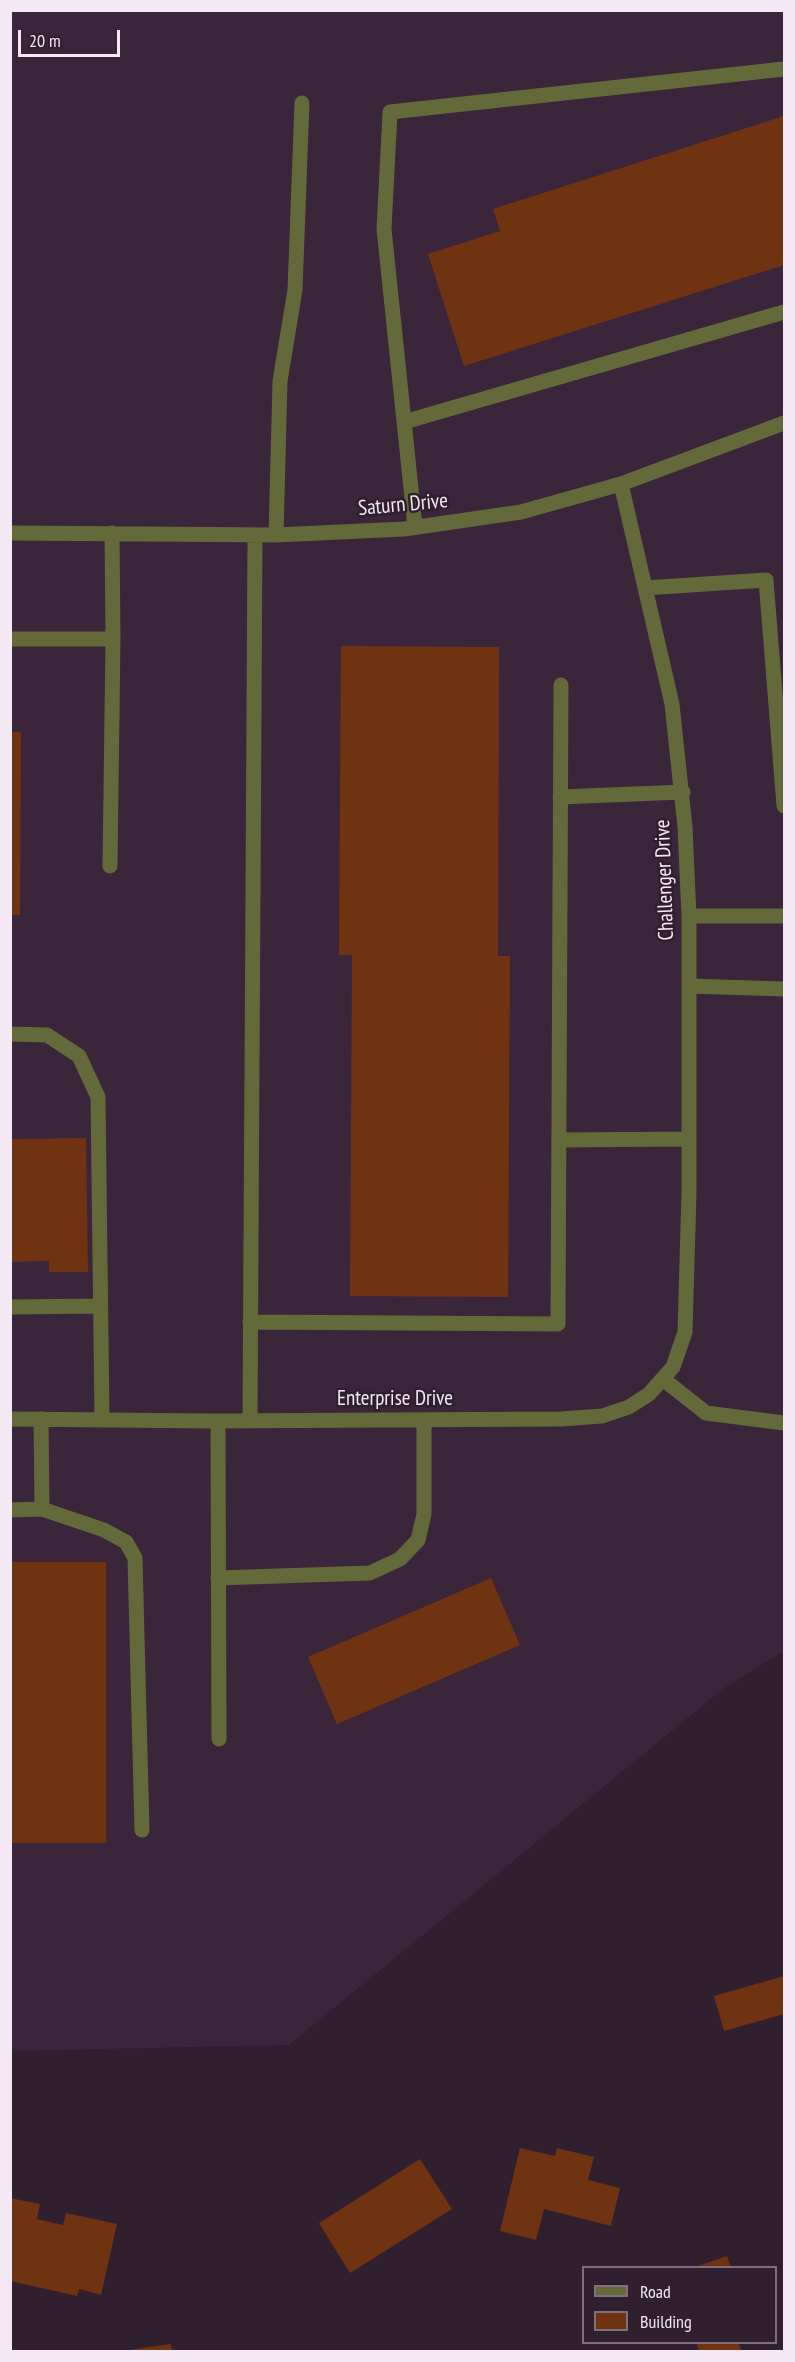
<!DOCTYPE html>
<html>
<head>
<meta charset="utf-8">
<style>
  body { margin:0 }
  #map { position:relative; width:795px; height:2362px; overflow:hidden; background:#2f1f2f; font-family:"PT Sans Narrow",sans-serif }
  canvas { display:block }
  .frame { position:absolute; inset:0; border:12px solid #f3e8f3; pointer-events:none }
  .legend { position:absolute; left:582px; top:2266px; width:195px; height:78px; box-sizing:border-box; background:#2f1f2f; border:2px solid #7d6f7d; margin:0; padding:8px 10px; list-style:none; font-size:18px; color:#f3e8f3 }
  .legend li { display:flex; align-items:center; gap:12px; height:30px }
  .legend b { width:30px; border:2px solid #7d6f7d }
  .scale { position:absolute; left:18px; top:30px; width:102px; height:27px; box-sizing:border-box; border:3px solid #f3e8f3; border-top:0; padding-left:8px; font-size:18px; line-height:21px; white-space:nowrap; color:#f3e8f3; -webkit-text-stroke:4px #2f1f2f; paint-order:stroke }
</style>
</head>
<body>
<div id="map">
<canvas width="795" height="2362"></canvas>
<div class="frame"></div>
<ul class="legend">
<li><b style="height:8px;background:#636938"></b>Road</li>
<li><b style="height:16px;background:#703312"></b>Building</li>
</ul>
<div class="scale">20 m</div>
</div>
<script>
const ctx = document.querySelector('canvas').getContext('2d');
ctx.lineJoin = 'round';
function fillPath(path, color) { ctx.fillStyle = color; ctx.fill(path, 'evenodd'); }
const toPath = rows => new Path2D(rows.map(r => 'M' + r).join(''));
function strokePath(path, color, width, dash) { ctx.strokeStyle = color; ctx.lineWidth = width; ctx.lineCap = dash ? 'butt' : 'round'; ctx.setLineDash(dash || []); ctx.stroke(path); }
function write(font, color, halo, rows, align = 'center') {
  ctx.font = font + ' "PT Sans Narrow",sans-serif'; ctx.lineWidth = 5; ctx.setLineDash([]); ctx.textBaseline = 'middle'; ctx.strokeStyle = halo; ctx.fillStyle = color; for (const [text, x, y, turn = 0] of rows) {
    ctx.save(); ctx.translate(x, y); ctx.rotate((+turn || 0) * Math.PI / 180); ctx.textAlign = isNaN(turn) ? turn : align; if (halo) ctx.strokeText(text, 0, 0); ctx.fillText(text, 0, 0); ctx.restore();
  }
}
const built = toPath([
  [10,11,784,11,784,1651,723,1689,289,2045,11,2051]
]);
const building = toPath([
  [784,116,784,265,464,366,428,254,500,231,493,209],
  [341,646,499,647,498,956,510,956,508,1297,350,1296,352,955,339,955],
  [10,732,21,732,20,915,10,915],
  [86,1138,88,1272,49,1272,49,1261,10,1262,10,1139],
  [10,1562,106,1562,106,1843,10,1843],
  [491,1578,520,1645,337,1724,308,1657],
  [784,1976,784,2014,724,2031,714,1996],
  [520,2148,555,2156,557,2148,594,2157,588,2180,620,2188,611,2226,544,2209,536,2240,500,2231],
  [420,2159,452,2209,350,2273,319,2223],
  [10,2198,40,2204,37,2219,63,2225,66,2213,117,2224,101,2295,79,2289,77,2296,10,2281],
  [727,2256,731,2268,695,2268,695,2267],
  [696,2342,738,2342,742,2352,699,2352],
  [171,2344,172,2352,129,2352,129,2350]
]);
const minor = toPath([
  [404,422,784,312],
  [415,527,384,229,390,112,784,69],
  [10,533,276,535,404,529,521,512,621,484,784,423],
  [276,535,280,381,295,290,302,103],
  [645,588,766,580,784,806],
  [10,639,113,639],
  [560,797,683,792],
  [110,866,113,639,112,533],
  [689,916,784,916],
  [689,986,784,989],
  [10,1034,47,1035,79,1056,98,1097,102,1419],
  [559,1140,689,1139],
  [10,1307,100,1306],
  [250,1322,558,1324,561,685],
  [663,1379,706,1413,784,1423],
  [10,1419,210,1421,561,1419,602,1416,629,1407,649,1394,673,1367,685,1332,689,1192,689,916,685,827,672,704,621,484],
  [218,1421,219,1739],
  [250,1421,255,535],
  [42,1509,104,1530,126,1542,135,1558,142,1830],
  [10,1510,42,1509,41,1419],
  [218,1578,370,1573,400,1559,418,1540,424,1514,424,1420]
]);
const streetNames = [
  ["Saturn Drive",403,505,-5],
  ["Challenger Drive",665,880,-92],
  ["Enterprise Drive",395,1399]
];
fillPath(built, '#3a253a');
fillPath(building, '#703312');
strokePath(minor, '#636938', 15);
write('21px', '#f3e8f3', '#2f1f2f', streetNames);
</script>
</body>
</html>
